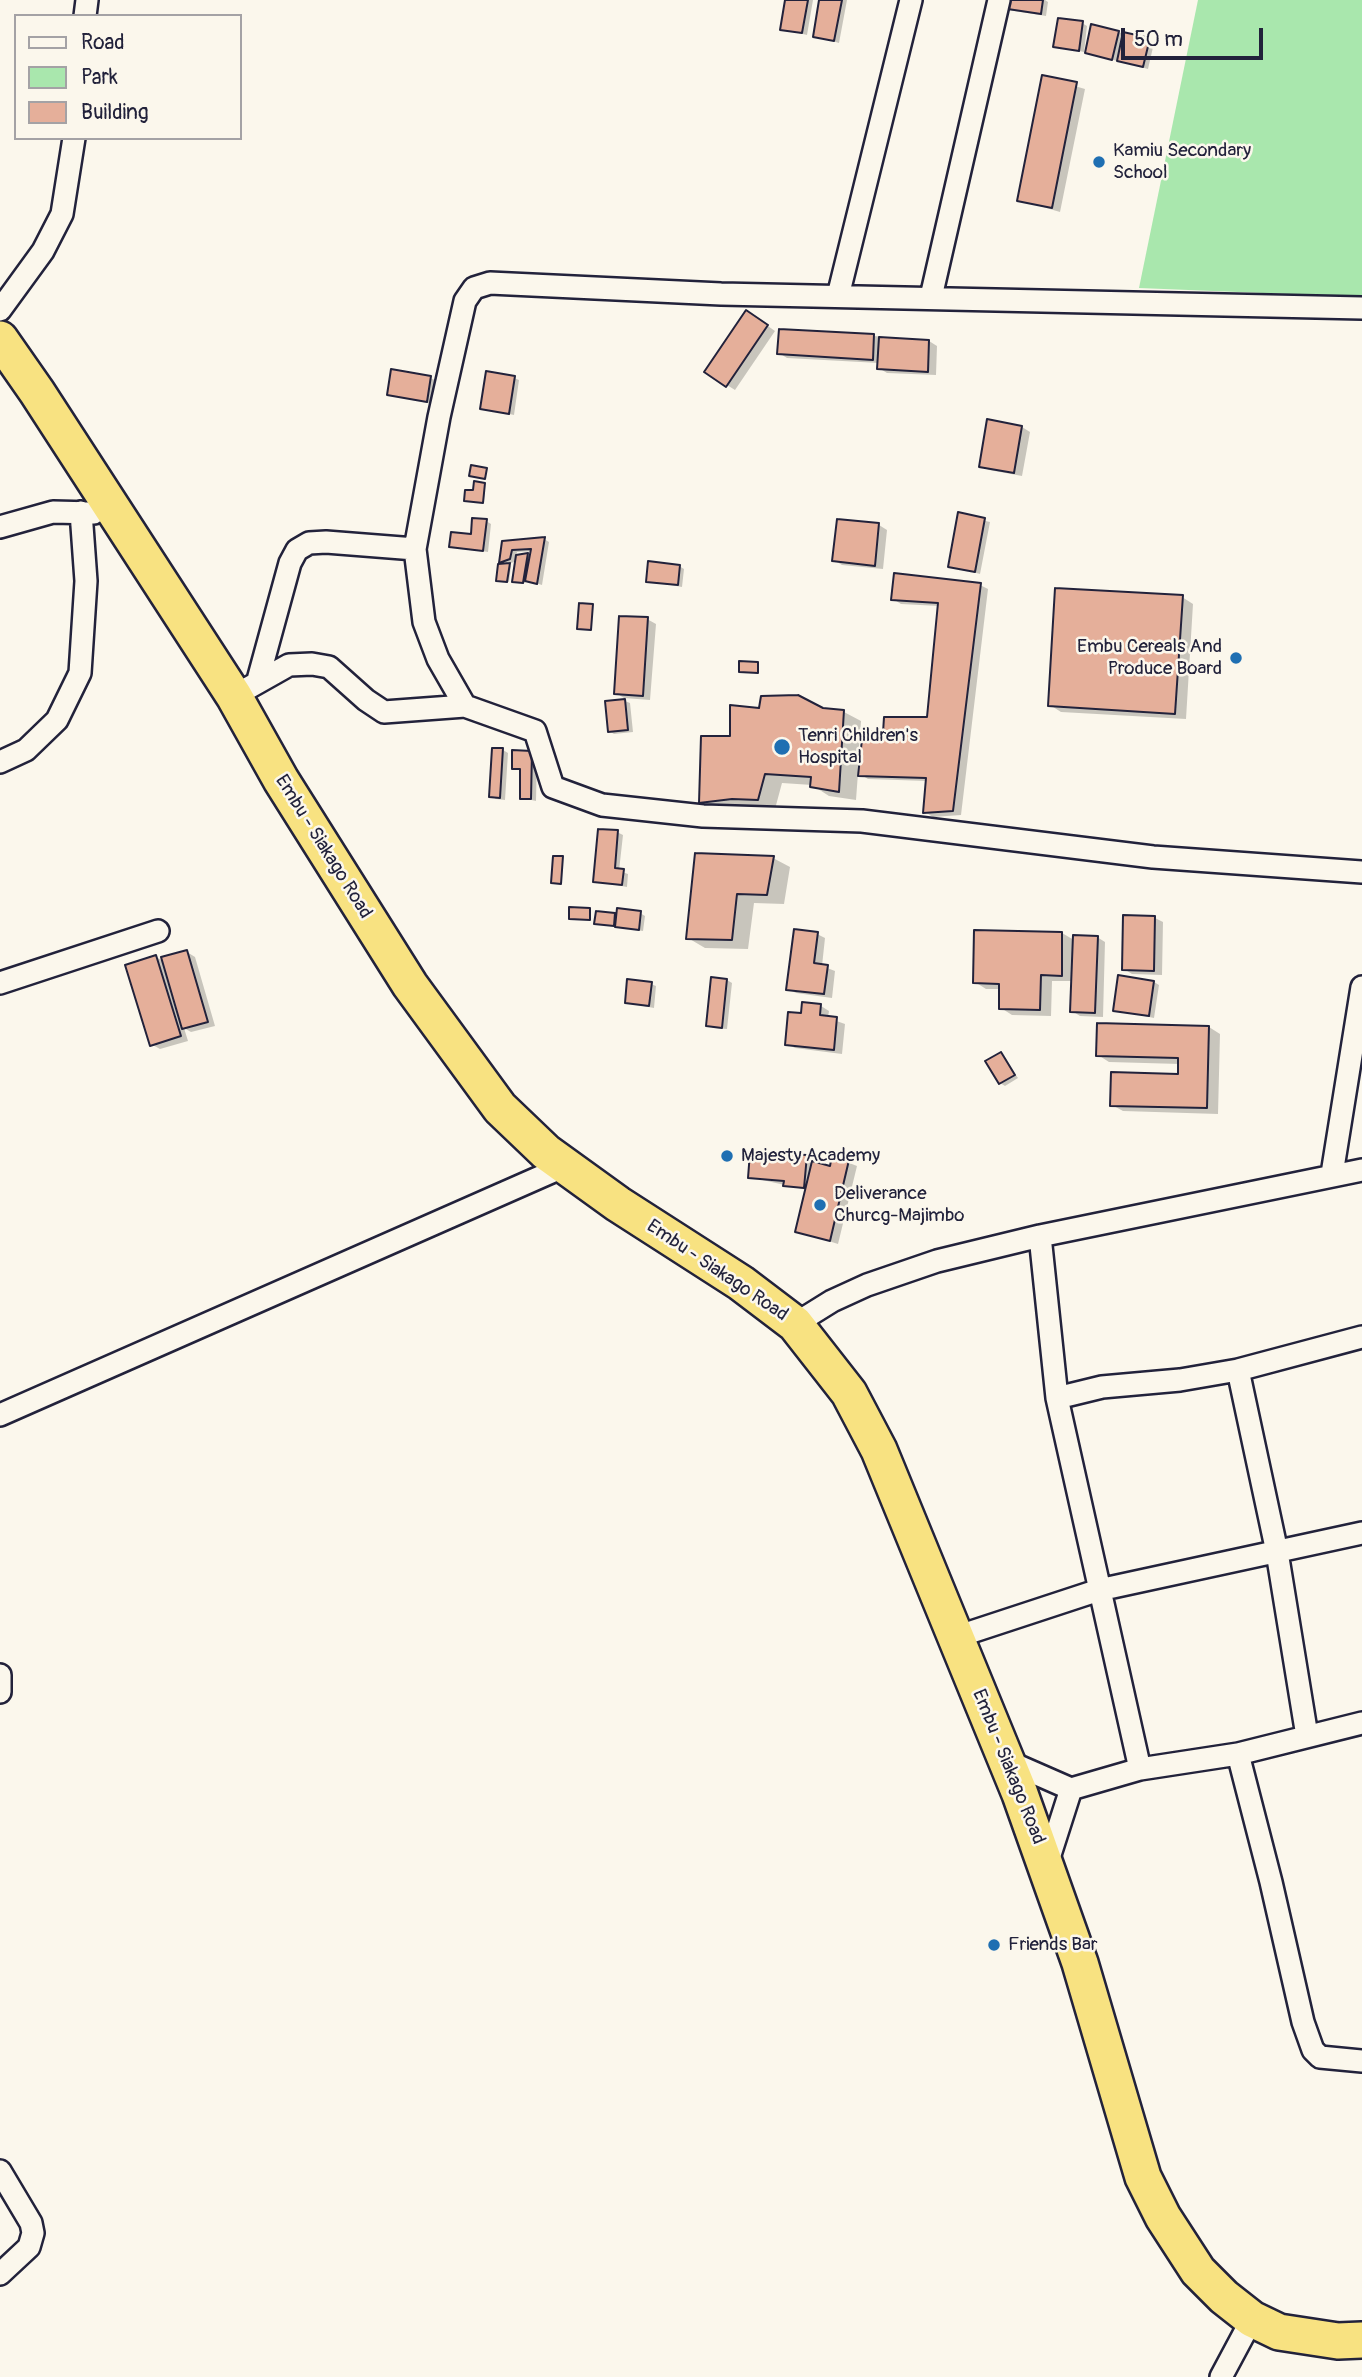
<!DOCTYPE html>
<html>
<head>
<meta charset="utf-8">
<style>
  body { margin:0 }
  #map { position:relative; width:1362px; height:2377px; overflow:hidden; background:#fbf7ec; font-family:Pangolin,sans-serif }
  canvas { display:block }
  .legend { position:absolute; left:14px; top:14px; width:228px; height:126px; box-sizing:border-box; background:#fbf7ec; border:2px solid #a4a2a5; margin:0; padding:9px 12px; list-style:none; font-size:21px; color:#22223b }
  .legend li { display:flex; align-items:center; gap:14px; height:35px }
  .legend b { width:35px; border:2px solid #a4a2a5 }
  .scale { position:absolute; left:1121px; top:28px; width:142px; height:32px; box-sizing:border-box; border:4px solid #22223b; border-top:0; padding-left:9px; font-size:21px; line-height:24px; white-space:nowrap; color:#22223b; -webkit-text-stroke:5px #fbf7ec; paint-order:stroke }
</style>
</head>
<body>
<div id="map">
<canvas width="1362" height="2377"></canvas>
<ul class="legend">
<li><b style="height:9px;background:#fbf7ec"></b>Road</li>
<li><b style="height:19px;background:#a9e7ad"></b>Park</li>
<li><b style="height:19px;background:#e5af9a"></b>Building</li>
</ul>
<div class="scale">50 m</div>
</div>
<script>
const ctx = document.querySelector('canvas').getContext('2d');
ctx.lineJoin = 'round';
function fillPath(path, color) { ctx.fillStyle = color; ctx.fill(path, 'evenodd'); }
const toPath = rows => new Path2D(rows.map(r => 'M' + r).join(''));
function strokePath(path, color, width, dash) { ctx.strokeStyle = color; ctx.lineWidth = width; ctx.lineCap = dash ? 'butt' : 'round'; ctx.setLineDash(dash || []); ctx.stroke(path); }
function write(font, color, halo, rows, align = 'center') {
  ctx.font = font + ' Pangolin,sans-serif'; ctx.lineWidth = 5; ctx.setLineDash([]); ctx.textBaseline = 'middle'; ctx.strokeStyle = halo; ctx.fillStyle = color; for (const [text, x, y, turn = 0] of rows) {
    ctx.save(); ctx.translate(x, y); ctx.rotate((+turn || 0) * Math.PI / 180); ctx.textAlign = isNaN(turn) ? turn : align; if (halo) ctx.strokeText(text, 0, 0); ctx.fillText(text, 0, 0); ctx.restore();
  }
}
const green = toPath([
  [1198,0,1362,0,1362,297,1139,288]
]);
const shadow = toPath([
  [787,0,813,0,807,35,782,29],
  [821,0,847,0,839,43,815,36],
  [1004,0,1045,0,1048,2,1046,16,1008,10,1003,7],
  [1082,23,1087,26,1084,52,1055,46],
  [1118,32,1154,43,1148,69,1087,53],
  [1044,77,1085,89,1060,212,1019,200],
  [755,317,775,331,735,390,727,385],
  [874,336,929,341,937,346,936,375,887,373,879,368,879,363,787,358,779,353],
  [430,378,435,380,432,404,389,394],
  [514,378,519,380,514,415,482,408],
  [1022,427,1030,432,1022,476,989,470,981,466],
  [485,484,484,503,468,501],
  [959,515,990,522,980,574,950,566],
  [486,521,491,524,488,552,451,546,472,536],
  [879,525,887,530,883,569,842,565,834,560],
  [544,539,549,542,542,585,526,580,525,583,516,582,517,561,508,564,511,566,509,582,498,580,507,565,501,562,504,543],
  [536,551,531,557,516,557,517,552],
  [679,566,684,569,682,587,647,581],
  [980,585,988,589,961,815,933,817,925,812,927,781,868,779,858,773,856,800,829,796,812,785,782,783,775,809,718,812,701,802,732,738,760,710,844,712,861,721,858,760,861,760,884,735,929,719,939,606,901,604,893,599],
  [1182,597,1193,604,1186,719,1061,712,1050,705],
  [592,606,592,630,580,629],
  [647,619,656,624,650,700,624,698,616,693],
  [625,701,630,703,633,732,614,734,609,731],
  [503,750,508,753,505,800,496,799,491,796],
  [532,753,537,755,536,801,522,798,522,771,514,768],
  [617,832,623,835,619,871,628,874,627,887,594,881],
  [562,858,562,884,555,883,553,882],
  [773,858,790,867,784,904,754,903,748,949,705,948,688,938],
  [640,913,645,916,643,931,598,924,614,915],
  [1155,918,1163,922,1162,975,1132,974,1124,969],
  [1062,933,1074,940,1097,937,1105,942,1103,1017,1080,1016,1072,1011,1073,981,1052,981,1051,1016,1012,1015,1001,1008,1001,989,986,989,975,982],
  [817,934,825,938,822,966,835,971,832,998,796,993,788,989],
  [187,952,195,957,215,1026,191,1032,184,1028,188,1041,160,1049,151,1044,156,957,165,962],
  [727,980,732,983,727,1029,713,1028,708,1025],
  [1154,982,1159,985,1154,1018,1115,1010],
  [651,984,656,986,654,1008,627,1003],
  [803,1004,821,1006,829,1011,828,1018,845,1024,842,1054,795,1048,787,1044,802,1015],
  [1209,1027,1220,1034,1218,1114,1123,1111,1112,1105,1179,1075,1180,1064,1109,1062,1098,1055],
  [1001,1054,1018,1078,1005,1086,1000,1083],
  [806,1157,811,1163,831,1168,834,1157,857,1166,838,1244,797,1231,807,1190,749,1177]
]);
const building = toPath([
  [785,0,808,0,802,33,780,30,785,0],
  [819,0,842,0,834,41,813,37,819,0],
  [1003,0,1043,0,1041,14,1001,8,1003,0],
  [1058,18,1083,21,1079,51,1053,47,1058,18],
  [1091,24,1119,31,1112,60,1085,53,1091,24],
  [1123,32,1150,38,1143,67,1117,61,1123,32],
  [1042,75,1077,82,1052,208,1017,201,1042,75],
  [746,310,768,325,726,387,704,372,746,310],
  [779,329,874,334,873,360,777,354,779,329],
  [879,337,929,340,928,372,877,369,879,337],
  [391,369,431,376,427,402,387,395,391,369],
  [486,371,515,376,509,414,480,409,486,371],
  [987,419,1022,426,1014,473,979,467,987,419],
  [471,465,487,468,485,479,469,476,471,465],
  [474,481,485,483,483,503,464,501,465,490,473,490,474,481],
  [958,512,985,518,975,572,948,567,958,512],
  [472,518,487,519,483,551,449,547,451,532,471,534,472,518],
  [837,519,879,523,875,566,832,561,837,519],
  [545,537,537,584,525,581,531,549,512,550,510,559,499,563,502,541,545,537],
  [528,553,523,583,512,582,516,555,528,553],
  [648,561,680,565,678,585,646,582,648,561],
  [510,563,507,582,496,581,498,564,510,563],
  [894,573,981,583,953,811,923,813,926,778,858,776,863,730,883,733,884,717,927,717,938,603,891,600,894,573],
  [1055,588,1183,595,1175,714,1048,706,1055,588],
  [579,603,593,604,591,630,577,629,579,603],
  [619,616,648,617,643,696,614,694,619,616],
  [739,661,758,662,758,673,739,672,739,661],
  [798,695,823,708,844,710,839,792,810,787,811,777,765,774,758,800,732,799,699,803,701,736,730,736,730,705,759,708,761,696,798,695],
  [625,699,628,730,608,732,605,701,625,699],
  [492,748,503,748,500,798,489,797,492,748],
  [512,750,532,751,531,799,520,799,520,769,512,769,512,750],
  [598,829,618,830,615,868,624,869,622,885,593,882,598,829],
  [695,853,774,856,767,895,737,894,732,940,686,939,695,853],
  [553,856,563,856,561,884,551,883,553,856],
  [569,907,590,908,590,920,569,919,569,907],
  [617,908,641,911,639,930,615,927,617,908],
  [596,911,615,913,614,926,594,924,596,911],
  [1123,915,1155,916,1154,971,1122,970,1123,915],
  [794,929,818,932,814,963,828,965,824,994,786,990,794,929],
  [974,930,1062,932,1062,976,1041,975,1040,1010,999,1009,999,984,973,983,974,930],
  [1073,935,1098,936,1095,1013,1070,1012,1073,935],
  [187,950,208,1022,182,1029,161,957,187,950],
  [156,955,181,1036,150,1046,125,965,156,955],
  [1118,975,1154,981,1149,1016,1113,1011,1118,975],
  [711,977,727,979,722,1028,706,1026,711,977],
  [627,979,652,982,649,1006,625,1003,627,979],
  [802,1002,821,1004,820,1015,837,1017,834,1050,785,1045,788,1012,801,1013,802,1002],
  [1097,1023,1209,1026,1207,1108,1110,1106,1111,1072,1178,1074,1178,1058,1096,1056,1097,1023],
  [1001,1052,1015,1075,999,1084,985,1061,1001,1052],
  [750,1152,807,1155,804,1188,783,1186,784,1181,748,1178,750,1152],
  [832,1155,849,1160,830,1241,795,1232,812,1161,830,1166,832,1155]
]);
const minor = toPath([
  [85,16,87,0],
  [838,296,911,0],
  [931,297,999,0],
  [1362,308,721,294,490,283,474,288,465,301,439,417,415,549,424,622,438,659,465,706,535,731,553,787,602,805,703,816,862,821,1153,857,1362,872],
  [0,310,43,251,62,214,74,138],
  [0,527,53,512,94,513],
  [258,680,290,563,297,550,309,543,326,542,415,549],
  [234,696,289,665,312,664,329,667,366,700,384,712,465,706],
  [0,762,26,750,57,720,80,673,86,581,81,512],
  [0,983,158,931],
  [1332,1174,1362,987],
  [1040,1236,1057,1398,1140,1769,1238,1754],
  [795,1324,832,1301,867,1285,937,1261,1040,1236,1362,1170],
  [1238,1370,1277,1552,1307,1736],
  [1057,1398,1102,1387,1180,1380,1238,1370,1362,1337],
  [0,1415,565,1166],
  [956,1637,1099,1590,1362,1533],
  [0,1675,0,1692],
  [1362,1723,1238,1754,1271,1882,1303,2022,1313,2050,1320,2057,1362,2061],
  [1007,1761,1071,1789,1140,1769],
  [1047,1864,1071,1789],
  [0,2171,31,2223,33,2233,29,2247,0,2274],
  [1221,2377,1252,2319]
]);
const trunk = toPath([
  [0,339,37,392,234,696,281,780,410,985,500,1108,546,1152,618,1204,741,1283,795,1324,849,1393,879,1450,1020,1794,1080,1963,1143,2177,1163,2217,1198,2271,1224,2297,1252,2319,1279,2332,1338,2341,1362,2340]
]);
const markers = [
  [1099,162,7,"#1f6fb2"],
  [1236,658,7,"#1f6fb2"],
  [782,747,9,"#1f6fb2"],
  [727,1156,7,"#1f6fb2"],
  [820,1205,7,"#1f6fb2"],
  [994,1945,7,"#1f6fb2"]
];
const poiNames = [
  ["Kamiu Secondary",1113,151],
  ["School",1113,173],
  ["Embu Cereals And",1222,647,"right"],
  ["Produce Board",1222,669,"right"],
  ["Tenri Children's",798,736],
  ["Hospital",798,758],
  ["Majesty Academy",741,1156],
  ["Deliverance",834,1194],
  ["Churcg-Majimbo",834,1216],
  ["Friends Bar",1008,1945]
];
const streetNames = [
  ["Embu - Siakago Road",323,847,58],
  ["Embu - Siakago Road",717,1271,34],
  ["Embu - Siakago Road",1008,1767,68]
];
fillPath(green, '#a9e7ad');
fillPath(shadow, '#0003');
fillPath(building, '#e5af9a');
strokePath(building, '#22223b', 2);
strokePath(minor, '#22223b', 26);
strokePath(trunk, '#22223b', 40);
strokePath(minor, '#fbf7ec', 21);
strokePath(trunk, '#f8e281', 35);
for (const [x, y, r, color] of markers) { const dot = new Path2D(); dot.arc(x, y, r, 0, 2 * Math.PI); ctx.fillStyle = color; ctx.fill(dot); strokePath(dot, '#fbf7ec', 2.5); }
write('19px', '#22223b', '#fbf7ec', poiNames, 'left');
write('19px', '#22223b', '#fbf7ec', streetNames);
</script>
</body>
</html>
